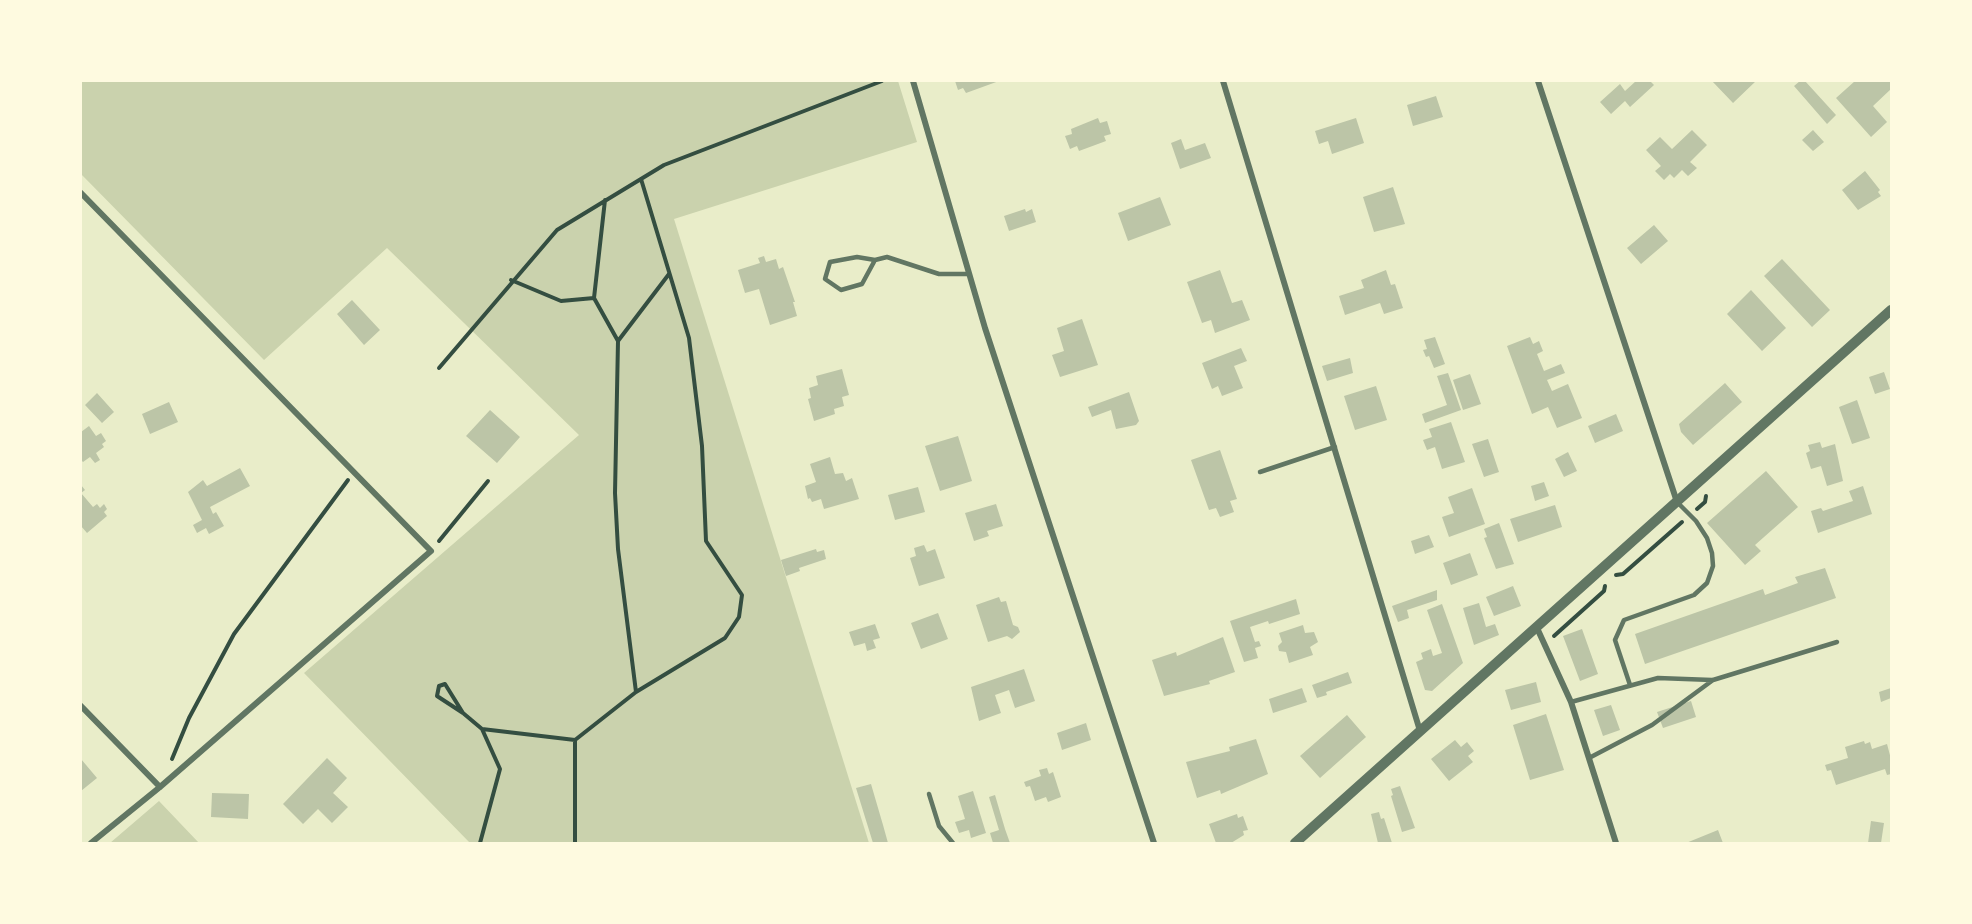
<!DOCTYPE html>
<html>
<head>
<meta charset="utf-8">
<style>
  body { margin:0 }
  #map { position:relative; width:1972px; height:924px; overflow:hidden; background:#e9edc9; font-family:"Exo 2",sans-serif }
  canvas { display:block }
  .frame { position:absolute; inset:0; border:82px solid #fefae0; pointer-events:none }
</style>
</head>
<body>
<div id="map">
<canvas width="1972" height="924"></canvas>
<div class="frame"></div>
</div>
<script>
const ctx = document.querySelector('canvas').getContext('2d');
ctx.lineJoin = 'round';
function fillPath(path, color) { ctx.fillStyle = color; ctx.fill(path, 'evenodd'); }
const toPath = rows => new Path2D(rows.map(r => 'M' + r).join(''));
function strokePath(path, color, width, dash) { ctx.strokeStyle = color; ctx.lineWidth = width; ctx.lineCap = dash ? 'butt' : 'round'; ctx.setLineDash(dash || []); ctx.stroke(path); }
const green = toPath([
  [81,81,898,81,917,142,674,219,869,843,470,843,304,673,579,435,387,248,264,360,81,174],
  [159,801,199,843,110,843]
]);
const building = toPath([
  [955,81,999,81,966,93,963,88,958,90],
  [1636,81,1650,81,1654,85,1630,107,1625,101,1611,114,1600,102,1620,84,1625,91],
  [1712,81,1756,81,1733,103],
  [1800,81,1805,81,1836,115,1827,124,1794,86],
  [1855,81,1891,81,1891,89,1873,106,1887,122,1871,137,1836,98],
  [1436,96,1443,117,1413,126,1407,105],
  [1098,118,1100,123,1107,121,1111,134,1104,136,1106,141,1079,151,1077,146,1070,149,1065,136,1072,134,1071,129],
  [1356,118,1364,143,1332,154,1328,141,1319,144,1315,131],
  [1692,130,1707,145,1690,162,1697,168,1688,176,1682,170,1674,178,1670,174,1664,180,1655,171,1661,166,1646,150,1660,137,1672,149],
  [1813,130,1824,142,1813,151,1802,140],
  [1181,139,1185,150,1205,143,1211,158,1180,169,1171,143],
  [1865,171,1880,190,1878,192,1881,196,1858,210,1842,190],
  [1393,187,1405,224,1374,232,1363,197],
  [1160,197,1171,225,1128,241,1118,213],
  [1025,209,1026,212,1032,209,1036,222,1009,231,1004,216],
  [1654,225,1668,241,1641,264,1627,248],
  [764,256,766,262,776,259,779,269,783,267,795,302,793,302,797,316,770,325,759,289,745,293,738,270,760,263,758,258],
  [1782,259,1830,310,1812,327,1764,276],
  [1220,270,1232,303,1242,300,1250,320,1215,333,1211,320,1202,323,1187,282],
  [1386,270,1391,285,1395,284,1403,308,1384,314,1380,303,1345,315,1339,296,1364,288,1361,280],
  [1751,290,1786,328,1762,351,1727,314],
  [352,300,380,330,364,345,337,314],
  [1082,319,1098,365,1060,377,1052,355,1064,351,1057,328],
  [1435,337,1445,364,1434,368,1429,356,1426,357,1423,350,1427,349,1424,340],
  [1530,337,1533,344,1539,341,1543,351,1537,354,1544,371,1561,364,1565,373,1547,380,1552,391,1568,384,1582,418,1557,428,1548,407,1532,414,1507,346],
  [1241,348,1247,361,1234,366,1243,388,1222,396,1218,386,1212,389,1202,363],
  [1350,358,1353,373,1327,381,1322,366],
  [842,369,849,395,842,397,844,406,834,409,835,414,814,421,808,399,811,398,809,388,818,385,816,376],
  [1884,372,1890,389,1875,394,1869,377],
  [1448,373,1461,410,1425,423,1422,414,1447,405,1437,376],
  [1470,374,1481,404,1463,410,1453,380],
  [1725,383,1742,402,1693,445,1681,432,1679,424],
  [1376,386,1387,420,1355,430,1344,396],
  [1129,392,1139,421,1136,425,1116,429,1111,410,1092,417,1088,407],
  [97,393,114,412,102,423,85,405],
  [1857,400,1870,438,1852,444,1839,407],
  [169,402,178,422,150,434,142,414],
  [490,410,520,437,497,463,466,436],
  [1616,414,1623,431,1595,443,1588,426],
  [1451,422,1465,462,1442,469,1435,447,1427,450,1423,440,1432,437,1429,429],
  [89,426,96,436,101,433,106,441,102,444,104,447,96,453,100,460,95,463,90,457,83,462,81,460,81,432],
  [958,436,972,481,940,491,925,446],
  [1488,439,1499,472,1484,477,1472,444],
  [1820,442,1822,448,1835,444,1843,481,1827,486,1821,466,1811,469,1806,453,1810,451,1808,445],
  [1220,450,1237,499,1230,501,1234,512,1220,517,1216,508,1209,510,1191,460],
  [1568,452,1577,471,1564,477,1555,459],
  [830,457,835,474,843,473,846,481,852,478,859,499,824,509,821,499,812,502,810,498,808,499,805,486,816,482,810,464],
  [240,468,250,486,210,507,213,514,216,512,224,526,209,534,206,528,197,533,193,525,202,520,188,492,203,480,207,486],
  [1766,471,1798,507,1755,545,1761,551,1745,565,1707,523],
  [1544,482,1549,496,1535,501,1531,486],
  [81,485,85,490,81,493,93,507,97,504,100,508,104,504,107,509,104,512,107,516,87,533,81,526],
  [1863,486,1872,514,1818,533,1811,511,1821,508,1823,511,1853,501,1849,491],
  [918,487,925,512,895,520,888,495],
  [1472,488,1485,524,1449,537,1442,517,1454,513,1448,497],
  [996,504,1003,526,987,531,989,536,974,541,965,513],
  [1555,505,1562,527,1518,542,1510,519],
  [1499,523,1514,564,1496,569,1484,538,1487,537,1484,529],
  [1429,535,1434,547,1415,554,1411,541],
  [924,545,927,552,935,549,945,578,919,586,910,558,916,556,914,548],
  [816,549,817,552,824,550,826,559,799,568,800,571,786,576,781,560],
  [1470,553,1478,575,1451,585,1443,563],
  [1825,568,1836,598,1645,664,1635,634,1763,589,1765,595,1798,583,1795,577],
  [1513,586,1521,606,1494,616,1486,597],
  [1437,590,1437,600,1407,610,1409,618,1398,622,1392,606],
  [999,597,1001,602,1006,601,1013,625,1018,627,1020,632,1012,639,1007,636,988,642,976,605],
  [1296,599,1300,614,1269,624,1268,621,1250,627,1255,642,1259,641,1261,646,1255,648,1258,658,1244,662,1230,621],
  [1479,603,1486,627,1495,624,1499,635,1474,645,1463,608],
  [1442,604,1463,663,1432,691,1425,690,1416,662,1423,659,1421,653,1431,649,1433,656,1442,653,1427,610],
  [938,613,948,639,921,649,911,623],
  [875,624,880,638,873,640,876,648,867,651,865,643,854,646,849,632],
  [1303,625,1305,633,1314,632,1318,642,1310,647,1313,655,1289,663,1286,652,1279,651,1278,646,1282,642,1279,633],
  [1582,629,1598,674,1580,681,1563,636],
  [1223,637,1235,672,1209,681,1210,684,1164,696,1152,660,1176,652,1177,656],
  [1024,669,1035,701,1015,708,1009,690,995,695,1001,713,979,721,971,687],
  [1348,672,1352,683,1326,692,1327,695,1317,698,1312,685],
  [1536,682,1541,702,1511,710,1505,690],
  [1302,688,1307,702,1273,713,1269,699],
  [1891,688,1891,698,1881,702,1879,692],
  [1691,701,1696,717,1663,728,1657,712],
  [1611,705,1620,730,1603,736,1594,710],
  [1546,714,1564,770,1530,780,1513,725],
  [1347,715,1366,737,1320,778,1300,756],
  [1086,723,1091,740,1062,750,1057,733],
  [1256,739,1268,774,1221,794,1220,790,1197,798,1186,762,1230,751,1229,747],
  [1455,740,1461,747,1467,742,1474,751,1468,756,1473,762,1449,781,1431,759],
  [1864,741,1865,744,1870,742,1872,749,1887,744,1891,759,1891,774,1887,775,1885,769,1836,785,1831,770,1827,771,1825,765,1848,758,1845,747],
  [327,758,347,778,333,793,348,807,332,823,318,809,303,824,283,804],
  [81,759,97,778,81,791],
  [1047,768,1049,774,1053,772,1061,797,1048,802,1046,797,1035,801,1030,786,1026,787,1024,782,1041,776,1039,770],
  [871,784,883,825,888,843,873,843,856,788],
  [1400,786,1415,828,1402,832,1391,796,1393,795,1391,789],
  [973,791,986,833,971,838,969,830,959,833,955,822,965,819,958,796],
  [212,793,249,794,248,819,211,817],
  [995,795,1005,829,1010,843,993,843,990,833,999,830,989,797],
  [1379,812,1381,819,1384,818,1392,843,1378,843,1371,814],
  [1237,814,1238,818,1243,816,1248,830,1243,831,1244,835,1231,843,1216,843,1209,824],
  [1871,821,1884,823,1881,843,1868,843],
  [1718,830,1723,843,1686,843]
]);
const path = toPath([
  [511,280,561,301,594,298,605,200],
  [594,298,618,341,669,274],
  [439,368,557,230,664,165,882,81],
  [1697,509,1705,502,1706,496],
  [439,541,488,481],
  [1616,575,1623,574,1682,522],
  [1554,636,1604,591,1605,586],
  [636,692,725,638,739,617,742,595,706,541,702,446,689,338,641,179],
  [463,713,445,684,439,686,437,696,463,713,482,729,500,769,480,843],
  [482,729,575,740,575,843],
  [575,740,636,692,618,549,615,493,618,341],
  [172,759,189,718,234,634,348,480]
]);
const service = toPath([
  [875,260,862,284,841,290,825,279,830,262,857,257,875,260,887,257,939,274,969,274],
  [1260,472,1335,447],
  [1630,685,1615,640,1624,620,1694,595,1707,583,1713,566,1712,553,1707,538,1696,521,1677,502],
  [1571,702,1658,678,1712,680],
  [1589,758,1652,725,1713,680,1837,642],
  [929,794,939,826,953,843]
]);
const minor = toPath([
  [913,81,985,328,1154,843],
  [1223,81,1420,731],
  [1538,81,1677,502],
  [81,193,431,551,160,787,91,843],
  [1537,628,1571,702,1616,843],
  [81,706,160,787]
]);
const tertiary = toPath([
  [1295,843,1891,310]
]);
fillPath(green, '#cad2ad');
fillPath(building, '#bcc5a7');
strokePath(path, '#344e41', 4);
strokePath(service, '#617663', 4.5);
strokePath(minor, '#617663', 6);
strokePath(tertiary, '#617663', 10);
</script>
</body>
</html>
